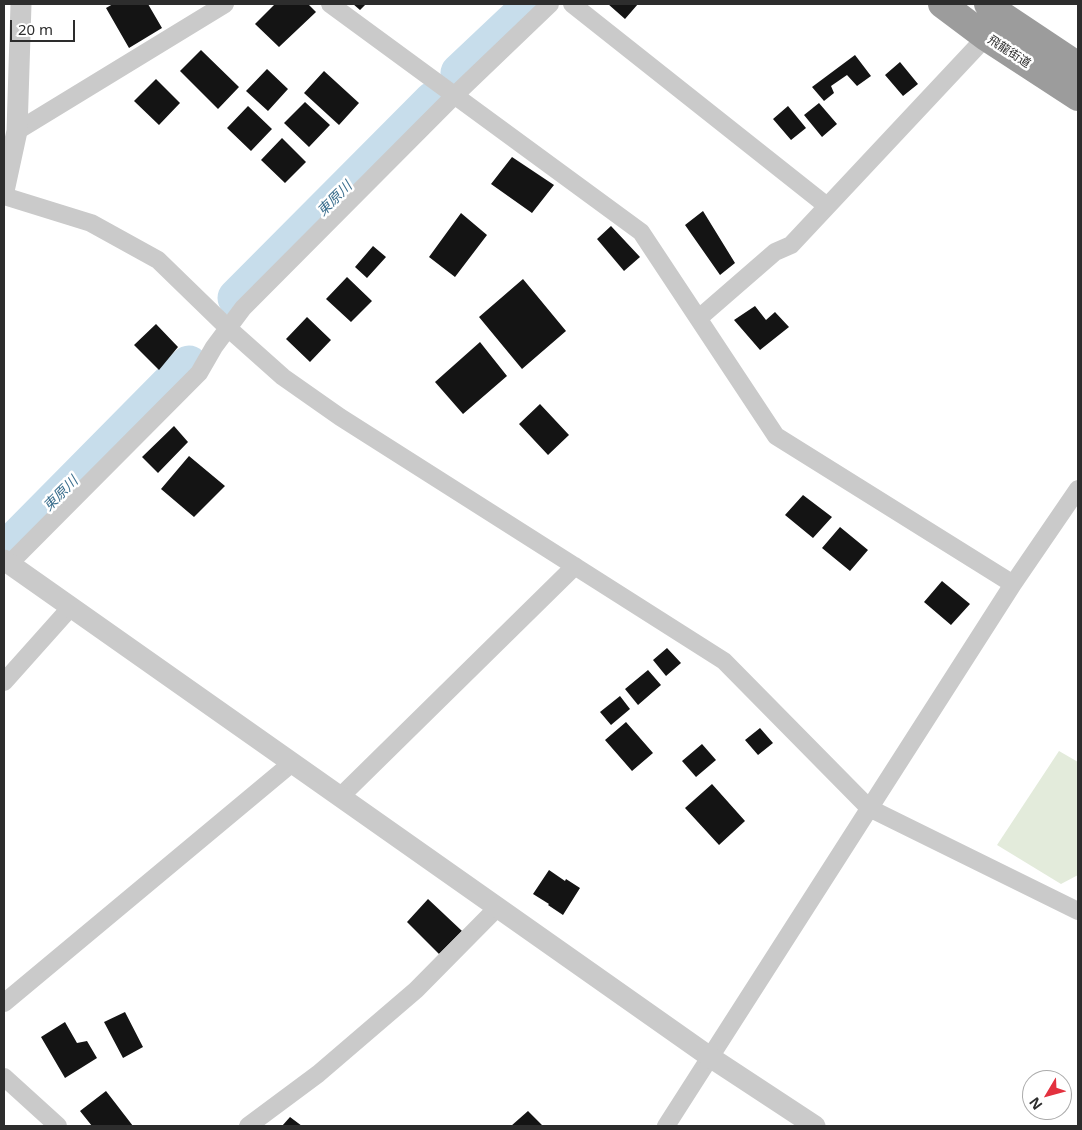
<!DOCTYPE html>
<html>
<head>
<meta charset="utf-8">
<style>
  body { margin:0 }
  #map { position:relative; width:1082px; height:1130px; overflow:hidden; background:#fff; font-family:"Noto Sans",sans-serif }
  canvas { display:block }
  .frame { position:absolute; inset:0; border:5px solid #2d2d2d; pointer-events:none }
  .north { position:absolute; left:1022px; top:1070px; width:50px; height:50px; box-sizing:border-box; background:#fff; border:1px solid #ababab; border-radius:50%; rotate:233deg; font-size:14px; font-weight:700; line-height:20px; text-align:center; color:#2d2d2d }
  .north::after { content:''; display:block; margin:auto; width:18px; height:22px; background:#e3313f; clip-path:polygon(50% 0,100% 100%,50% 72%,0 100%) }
  .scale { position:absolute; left:10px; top:20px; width:65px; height:22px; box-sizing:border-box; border:2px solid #2d2d2d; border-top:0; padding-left:6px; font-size:15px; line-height:18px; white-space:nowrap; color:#2d2d2d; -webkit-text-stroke:4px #fff; paint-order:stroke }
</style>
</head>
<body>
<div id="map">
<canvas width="1082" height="1130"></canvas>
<div class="frame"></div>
<div class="north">N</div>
<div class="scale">20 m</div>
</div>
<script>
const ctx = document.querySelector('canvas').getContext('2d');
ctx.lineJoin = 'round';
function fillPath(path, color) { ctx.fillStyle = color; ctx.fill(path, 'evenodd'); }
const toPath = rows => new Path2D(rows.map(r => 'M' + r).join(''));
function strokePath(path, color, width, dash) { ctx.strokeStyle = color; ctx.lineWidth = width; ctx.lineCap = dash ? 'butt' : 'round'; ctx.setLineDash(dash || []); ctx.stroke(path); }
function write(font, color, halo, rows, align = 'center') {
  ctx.font = font + ' "Noto Sans","Noto Sans JP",sans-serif'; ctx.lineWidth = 5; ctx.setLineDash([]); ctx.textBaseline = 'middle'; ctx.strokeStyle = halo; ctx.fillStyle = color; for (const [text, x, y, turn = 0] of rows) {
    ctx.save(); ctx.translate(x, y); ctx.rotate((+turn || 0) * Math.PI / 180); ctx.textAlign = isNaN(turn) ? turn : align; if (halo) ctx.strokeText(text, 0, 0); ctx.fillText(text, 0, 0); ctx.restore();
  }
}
const green = toPath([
  [1059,751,1078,762,1078,875,1061,884,997,845]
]);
const river = toPath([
  [460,73,533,4],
  [237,298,433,101],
  [18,538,189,365]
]);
const building = toPath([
  [113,4,148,4,162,28,129,48,106,8],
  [275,4,308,4,316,12,279,47,255,24],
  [353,4,366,4,360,10],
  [608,4,638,4,625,19],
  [201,50,239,87,218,109,180,71],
  [855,55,871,76,857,86,847,75,831,86,834,93,824,101,812,87],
  [900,62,918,84,903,96,885,75],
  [267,69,288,89,268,111,246,91],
  [324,71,359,103,339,125,304,93],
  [156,79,180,103,159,125,134,101],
  [305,102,330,125,309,147,284,123],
  [819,103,837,124,822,137,804,115],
  [248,106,272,129,251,151,227,128],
  [788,106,806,128,791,140,773,119],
  [282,138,306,162,285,183,261,160],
  [512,157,554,185,532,213,491,184],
  [703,211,735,263,720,275,685,225],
  [461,213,487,235,455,277,429,257],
  [611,226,640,257,624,271,597,239],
  [373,246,386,257,367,278,355,267],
  [347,277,372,301,351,322,326,299],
  [523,279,566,331,522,369,479,317],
  [755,306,766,320,775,312,789,327,760,350,734,320],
  [307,317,331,340,310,362,286,339],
  [156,324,178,347,159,370,134,345],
  [480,342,507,376,463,414,435,382],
  [540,404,569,435,548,455,519,424],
  [174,426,188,442,158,473,142,457],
  [189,456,225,486,194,517,161,489],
  [803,495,832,517,813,538,785,515],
  [840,527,868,550,850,571,822,548],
  [942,581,970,604,951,625,924,602],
  [667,648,681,663,666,676,653,660],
  [648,670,661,685,638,705,625,689],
  [620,696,630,709,611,725,600,712],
  [626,722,653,753,632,771,605,740],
  [760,728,773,743,758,755,745,740],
  [702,744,716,760,696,777,682,761],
  [712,784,745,821,719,845,685,808],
  [549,870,565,881,566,879,580,888,563,915,548,905,549,904,533,894],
  [428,899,462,931,439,954,407,922],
  [125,1012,143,1047,123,1058,104,1022],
  [65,1022,77,1043,87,1041,97,1058,65,1078,41,1037],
  [106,1091,133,1126,92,1126,80,1111],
  [528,1111,543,1126,511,1126],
  [290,1117,302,1126,282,1126]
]);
const minor = toPath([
  [330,4,641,232,776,436,1013,584],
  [572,4,827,206],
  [17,131,225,4],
  [4,196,91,223,158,260,228,328,283,377,340,417,724,661,869,808,1078,911],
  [699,318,775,252,791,245,986,37],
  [9,564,199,373,214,347,243,308,455,95,550,4],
  [4,682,71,607],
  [340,797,575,566],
  [4,1003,292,763],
  [4,1077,58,1126],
  [248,1126,318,1074,416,990,497,908],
  [666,1126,1013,584,1078,489]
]);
const tertiary = toPath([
  [4,191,17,131,21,4],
  [4,560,710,1057,815,1126]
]);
const trunk = toPath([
  [942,4,986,37,1078,97],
  [988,4,1003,16,1078,66]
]);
const streetNames = [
  ["飛龍街道",1009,52,33]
];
const waterNames = [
  ["東原川",335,199,-45],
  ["東原川",61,494,-45]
];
fillPath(green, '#e3ebdb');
strokePath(river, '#c7ddeb', 39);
fillPath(building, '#141414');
strokePath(minor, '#cacaca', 18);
strokePath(tertiary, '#cacaca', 21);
strokePath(trunk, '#9c9c9c', 28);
write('12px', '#2d2d2d', '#fff', streetNames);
write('italic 14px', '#3c6f8e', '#fff', waterNames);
</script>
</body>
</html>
